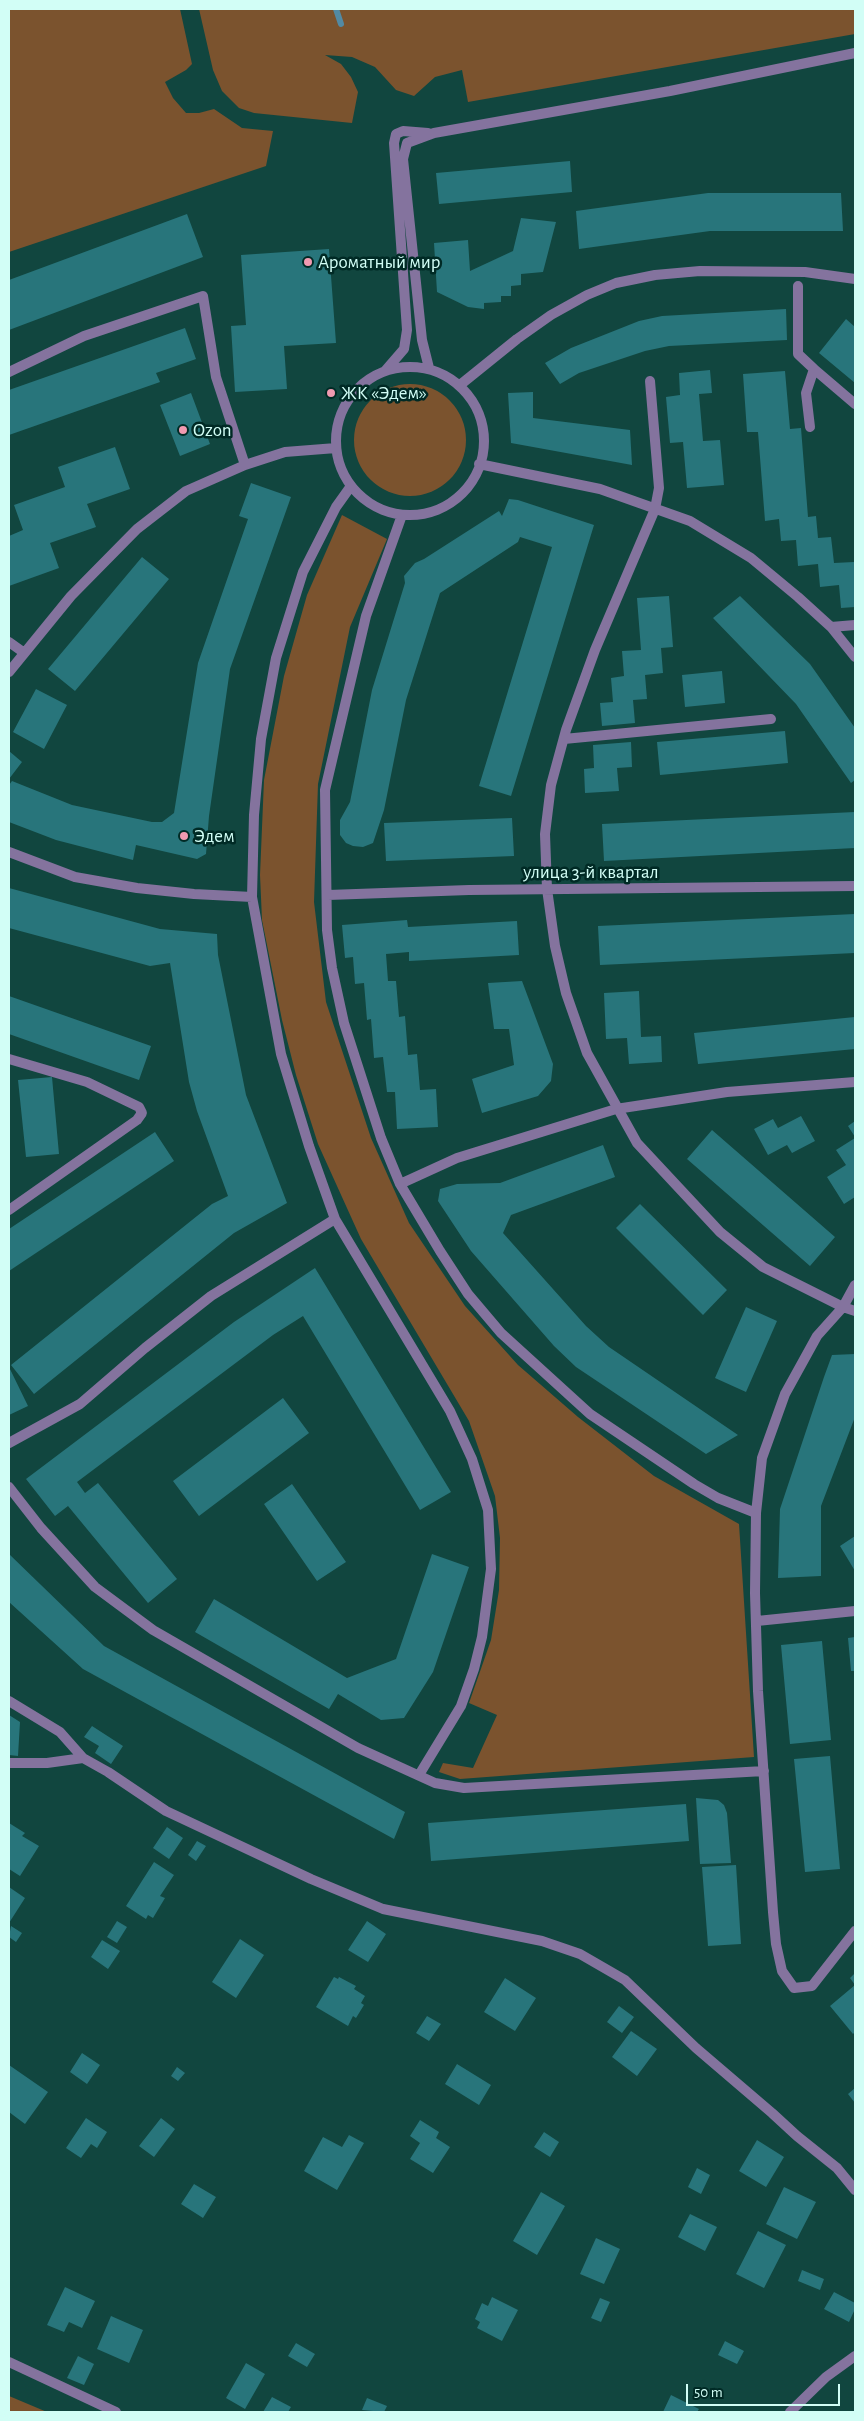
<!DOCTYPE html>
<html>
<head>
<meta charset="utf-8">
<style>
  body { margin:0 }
  #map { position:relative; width:864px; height:2421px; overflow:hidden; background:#11463f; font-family:"Alegreya Sans",sans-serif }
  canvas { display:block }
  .frame { position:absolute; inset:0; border:10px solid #d2fef6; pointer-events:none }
  .scale { position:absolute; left:686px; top:2384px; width:154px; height:22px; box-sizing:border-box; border:2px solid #d2fef6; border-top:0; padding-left:6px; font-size:15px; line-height:18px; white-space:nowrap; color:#d2fef6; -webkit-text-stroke:4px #002a25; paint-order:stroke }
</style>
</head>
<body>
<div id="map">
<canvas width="864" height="2421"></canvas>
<div class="frame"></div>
<div class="scale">50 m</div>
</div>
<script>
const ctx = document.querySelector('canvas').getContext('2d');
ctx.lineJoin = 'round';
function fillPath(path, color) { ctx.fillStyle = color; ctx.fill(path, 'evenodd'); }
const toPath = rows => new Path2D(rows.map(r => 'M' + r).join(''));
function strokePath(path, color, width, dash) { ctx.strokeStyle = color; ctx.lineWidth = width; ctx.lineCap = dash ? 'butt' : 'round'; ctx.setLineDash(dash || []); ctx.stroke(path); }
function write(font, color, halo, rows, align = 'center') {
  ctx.font = font + ' "Alegreya Sans",sans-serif'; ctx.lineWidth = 5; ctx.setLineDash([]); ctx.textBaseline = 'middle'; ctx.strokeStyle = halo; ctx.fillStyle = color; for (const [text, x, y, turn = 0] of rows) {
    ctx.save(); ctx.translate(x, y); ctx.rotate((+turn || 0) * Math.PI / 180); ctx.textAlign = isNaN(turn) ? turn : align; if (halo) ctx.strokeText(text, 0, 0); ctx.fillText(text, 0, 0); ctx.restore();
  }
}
const green = toPath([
  [9,9,180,9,192,64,186,70,165,82,173,98,186,113,199,113,214,109,242,128,273,131,266,166,9,252],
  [199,9,855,9,855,34,468,102,462,70,435,77,414,96,396,90,375,67,352,57,325,55,341,64,351,77,358,92,352,123,254,113,239,108,222,91,213,70],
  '354 440a56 56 0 1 1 112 0a56 56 0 1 1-112 0Z',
  [342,515,387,539,350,627,318,784,314,902,326,1002,371,1138,409,1223,465,1306,518,1365,578,1417,654,1476,739,1524,754,1757,460,1779,439,1772,443,1763,473,1768,497,1715,469,1703,491,1640,499,1590,500,1538,495,1496,469,1421,361,1239,318,1144,296,1075,282,1020,262,920,260,875,264,780,284,676,307,595],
  [9,2396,47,2412,9,2412]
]);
const stream = toPath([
  [336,9,341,24]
]);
const building = toPath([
  [570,161,572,192,439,204,436,173],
  [708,193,841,193,843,231,710,231,579,249,576,211],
  [187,214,203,257,9,330,9,280],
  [521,218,556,222,543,272,521,274,521,285,511,286,511,296,501,296,501,302,484,303,484,309,468,307,437,292,434,243,468,240,470,271,513,251],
  [329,249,336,343,284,346,287,389,235,392,231,326,246,325,241,255],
  [786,309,787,340,669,346,645,351,579,373,560,384,545,363,571,348,639,321,662,316],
  [846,319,855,327,855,383,819,353],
  [185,328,196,359,156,373,160,382,9,435,9,390],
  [710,370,712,393,699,394,703,441,720,440,724,485,687,488,683,442,670,443,666,397,680,395,679,373],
  [785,371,790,429,801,428,808,517,816,516,818,538,831,537,834,563,854,562,855,607,841,608,839,585,820,587,818,564,798,566,796,540,781,541,779,519,765,521,758,432,747,432,743,374],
  [533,392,533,418,630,430,632,465,511,443,508,393],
  [191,393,210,444,180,456,160,405],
  [115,447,130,489,87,504,96,527,50,543,59,568,9,586,9,536,23,530,14,505,65,487,58,467],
  [251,483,291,497,230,669,209,816,206,854,197,859,136,845,133,860,56,840,9,822,9,785,12,781,72,805,152,822,162,822,174,813,198,663,248,519,239,516],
  [509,499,518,500,594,525,511,796,479,786,552,547,520,537,518,542,440,593,406,700,384,810,373,843,363,847,353,846,346,843,340,835,340,820,350,802,372,690,405,583,404,576,415,563,424,559,499,511,502,516],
  [142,557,169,579,75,691,48,669],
  [669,596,673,647,661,648,663,673,645,675,647,699,633,700,635,723,602,726,600,703,613,702,611,678,624,676,622,651,641,650,637,598],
  [740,596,810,664,855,728,855,780,851,783,796,704,713,618],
  [722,671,725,703,685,707,682,675],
  [36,689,67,705,44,749,13,732],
  [785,731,788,763,660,775,657,742],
  [631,742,632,767,617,768,619,791,585,793,584,769,594,768,593,745],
  [9,751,22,762,9,779],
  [855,812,855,848,604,861,602,824],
  [512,818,514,856,386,861,384,823],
  [9,888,160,929,217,934,218,955,246,1095,287,1203,234,1233,34,1394,11,1365,212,1204,228,1196,197,1111,189,1082,170,963,150,966,9,928],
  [855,914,855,953,600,965,598,926],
  [407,920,408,927,517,921,519,955,409,961,409,952,386,954,388,981,396,981,399,1017,405,1016,408,1055,417,1054,420,1090,436,1089,438,1127,397,1129,395,1092,387,1092,383,1057,374,1058,371,1019,367,1020,364,983,355,984,353,957,345,958,342,925],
  [522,981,553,1064,551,1081,538,1096,482,1113,472,1079,514,1065,509,1029,494,1029,488,983],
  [639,991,641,1037,661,1036,662,1062,629,1064,627,1038,606,1039,604,993],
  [9,996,151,1046,139,1080,9,1034],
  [855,1017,855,1049,698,1064,694,1033],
  [52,1077,59,1154,26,1157,18,1080],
  [801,1116,815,1141,792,1153,787,1145,768,1155,754,1129,773,1119,778,1128],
  [855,1121,855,1137,848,1126],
  [712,1130,835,1237,810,1266,687,1159],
  [155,1132,174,1161,9,1271,9,1229],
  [855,1138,855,1197,844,1204,827,1177,846,1165,836,1150],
  [603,1145,615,1177,511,1215,503,1233,586,1326,609,1347,738,1435,706,1454,576,1367,554,1346,471,1251,438,1201,440,1189,457,1184,500,1183],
  [640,1204,727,1290,703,1315,616,1228],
  [315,1268,451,1492,420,1510,303,1316,273,1335,77,1482,85,1493,98,1483,177,1579,148,1603,68,1506,55,1516,26,1479,234,1322],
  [746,1307,777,1321,746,1392,715,1378],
  [855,1354,855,1417,821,1506,821,1576,778,1578,780,1509,824,1377,832,1355],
  [9,1367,28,1406,9,1415],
  [283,1398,309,1433,199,1516,173,1481],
  [292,1484,346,1562,317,1581,264,1504],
  [855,1536,855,1571,840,1546],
  [9,1554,104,1646,405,1812,394,1839,83,1669,9,1602],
  [432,1554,469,1567,433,1672,404,1718,381,1720,338,1694,329,1709,195,1632,214,1599,347,1678,396,1659],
  [855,1637,855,1671,851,1671,848,1638],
  [822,1641,831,1740,790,1744,781,1645],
  [9,1715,20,1722,18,1756,9,1755],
  [92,1726,123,1746,111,1764,95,1753,99,1746,84,1737],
  [830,1756,840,1869,805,1872,794,1759],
  [696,1798,718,1800,724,1805,727,1813,731,1863,700,1864],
  [686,1804,689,1841,431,1861,428,1823],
  [9,1823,25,1833,22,1836,39,1846,20,1876,9,1869],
  [167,1827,183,1838,169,1859,153,1848],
  [197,1841,206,1846,196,1861,188,1855],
  [154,1862,174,1875,160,1896,165,1898,153,1918,148,1915,146,1919,126,1906],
  [736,1865,741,1944,708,1946,702,1867],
  [9,1887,25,1898,9,1923],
  [117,1921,127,1927,117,1943,107,1937],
  [367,1921,386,1934,368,1962,348,1950],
  [11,1926,22,1933,16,1942,9,1937],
  [240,1939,264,1955,236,1998,212,1982],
  [102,1940,120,1951,108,1969,91,1957],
  [855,1973,855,2032,853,2034,830,2006,855,1985,850,1978],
  [334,1977,338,1979,339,1977,356,1986,354,1989,365,1996,361,2003,364,2005,356,2018,353,2016,348,2026,316,2007],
  [505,1978,536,1998,515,2031,484,2012],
  [619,2006,634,2017,622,2033,607,2022],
  [427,2016,441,2024,429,2041,416,2033],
  [631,2031,657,2049,637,2076,612,2057],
  [82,2053,100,2065,87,2084,70,2072],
  [457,2064,491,2085,479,2105,445,2084],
  [9,2065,48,2092,25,2124,9,2112],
  [177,2067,185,2073,178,2081,171,2076],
  [855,2088,855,2103,848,2094],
  [86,2118,107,2132,97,2148,91,2144,81,2158,66,2148],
  [161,2118,175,2129,154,2157,139,2146],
  [420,2120,439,2132,436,2138,450,2147,433,2173,410,2159,420,2143,410,2136],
  [544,2132,559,2142,550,2157,534,2147],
  [349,2135,364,2143,337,2190,304,2171,323,2137,342,2147],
  [757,2140,784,2157,766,2187,739,2171],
  [697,2168,710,2175,701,2194,688,2187],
  [194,2184,216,2197,203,2218,181,2204],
  [784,2187,816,2202,797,2239,766,2224],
  [541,2192,565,2206,537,2255,513,2241],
  [690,2214,717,2227,705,2251,678,2237],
  [758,2231,786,2245,764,2288,736,2274],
  [596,2238,620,2249,604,2284,580,2274],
  [802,2270,824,2279,820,2290,798,2281],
  [65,2287,95,2301,82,2328,69,2322,64,2332,47,2325],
  [834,2292,855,2303,855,2309,849,2322,824,2309],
  [492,2297,518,2310,502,2341,477,2328,480,2322,475,2319,482,2303,488,2306],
  [600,2298,610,2302,601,2322,591,2318],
  [111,2316,143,2330,129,2363,97,2349],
  [725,2341,744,2351,737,2364,718,2355],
  [296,2343,315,2354,307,2367,288,2356],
  [78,2356,94,2364,84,2385,67,2378],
  [246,2363,265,2374,245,2409,226,2398],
  [671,2395,699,2409,697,2412,663,2412],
  [272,2397,291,2407,288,2412,263,2412],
  [367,2398,387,2406,384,2412,362,2410]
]);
const street = toPath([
  [798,286,798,354,814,369],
  '336 441a74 74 0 1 1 148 0a74 74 0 1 1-148 0Z',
  [429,368,422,340,403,159,407,143,434,133,670,91,855,53],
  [385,371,404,349,407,330,394,143,396,134,403,131,428,133],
  [9,372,84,336,203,296,216,377,245,465],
  [650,381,659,488,655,509,595,650,566,730,551,785,545,834,547,889,555,946,566,993,587,1053,637,1143,720,1232,763,1267,843,1307,855,1311],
  [460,385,517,339,551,315,587,295,616,283,655,275,700,271,805,272,855,279],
  [810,427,806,393,814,369,855,404],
  [479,464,600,489,690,521,751,558,798,597,831,627,855,657],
  [351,486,336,507,303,572,276,658,261,739,254,815,252,897,281,1054,309,1146,335,1219,450,1411,472,1459,488,1510,491,1569,482,1637,474,1669,461,1706,419,1775],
  [402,515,366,616,325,790,327,930,332,968,344,1023,381,1138,400,1184,440,1251,468,1294,501,1333,590,1414,694,1484,718,1498,756,1513],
  [831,627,855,625],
  [9,642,23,652],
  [9,672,71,596,137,529,186,491,245,465,285,452,336,448],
  [564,739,771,719],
  [9,852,75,877,137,888,194,894,252,897],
  [328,895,469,890,855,886],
  [9,1059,87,1082,139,1107,142,1113,137,1120,9,1210],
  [400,1184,457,1158,616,1109,727,1092,855,1082],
  [855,1285,843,1307,817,1336,785,1394,762,1458,756,1513,755,1593,758,1691,773,1912,776,1944,782,1971,794,1988,812,1986,855,1931],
  [9,1443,80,1404,145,1348,211,1296,335,1219],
  [9,1487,41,1528,95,1587,153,1630,358,1748,435,1783,464,1788,764,1771],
  [757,1621,855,1611],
  [9,1701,60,1732,83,1758,108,1772,166,1811,311,1879,383,1909,542,1941,580,1954,625,1980,696,2048,772,2113,797,2136,837,2168,855,2190],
  [9,1763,47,1763,83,1758],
  [9,2362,116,2412],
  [790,2412,826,2377,855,2356]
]);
const markers = [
  [308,262,5,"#f19ab1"],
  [331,393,5,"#f19ab1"],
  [183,430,5,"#f19ab1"],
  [184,836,5,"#f19ab1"]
];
const poiNames = [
  ["Ароматный мир",318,262],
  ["ЖК «Эдем»",341,393],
  ["Ozon",193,430],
  ["Эдем",194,836]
];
const streetNames = [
  ["улица 3-й квартал",591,872]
];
fillPath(green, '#7b532e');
strokePath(stream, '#528aa4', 6);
fillPath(building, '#28757b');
strokePath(street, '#84739e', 10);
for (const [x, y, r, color] of markers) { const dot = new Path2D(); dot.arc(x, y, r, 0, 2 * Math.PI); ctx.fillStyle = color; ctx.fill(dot); strokePath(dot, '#002a25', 2); }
write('19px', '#d2fef6', '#002a25', poiNames, 'left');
write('19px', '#d2fef6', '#002a25', streetNames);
</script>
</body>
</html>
